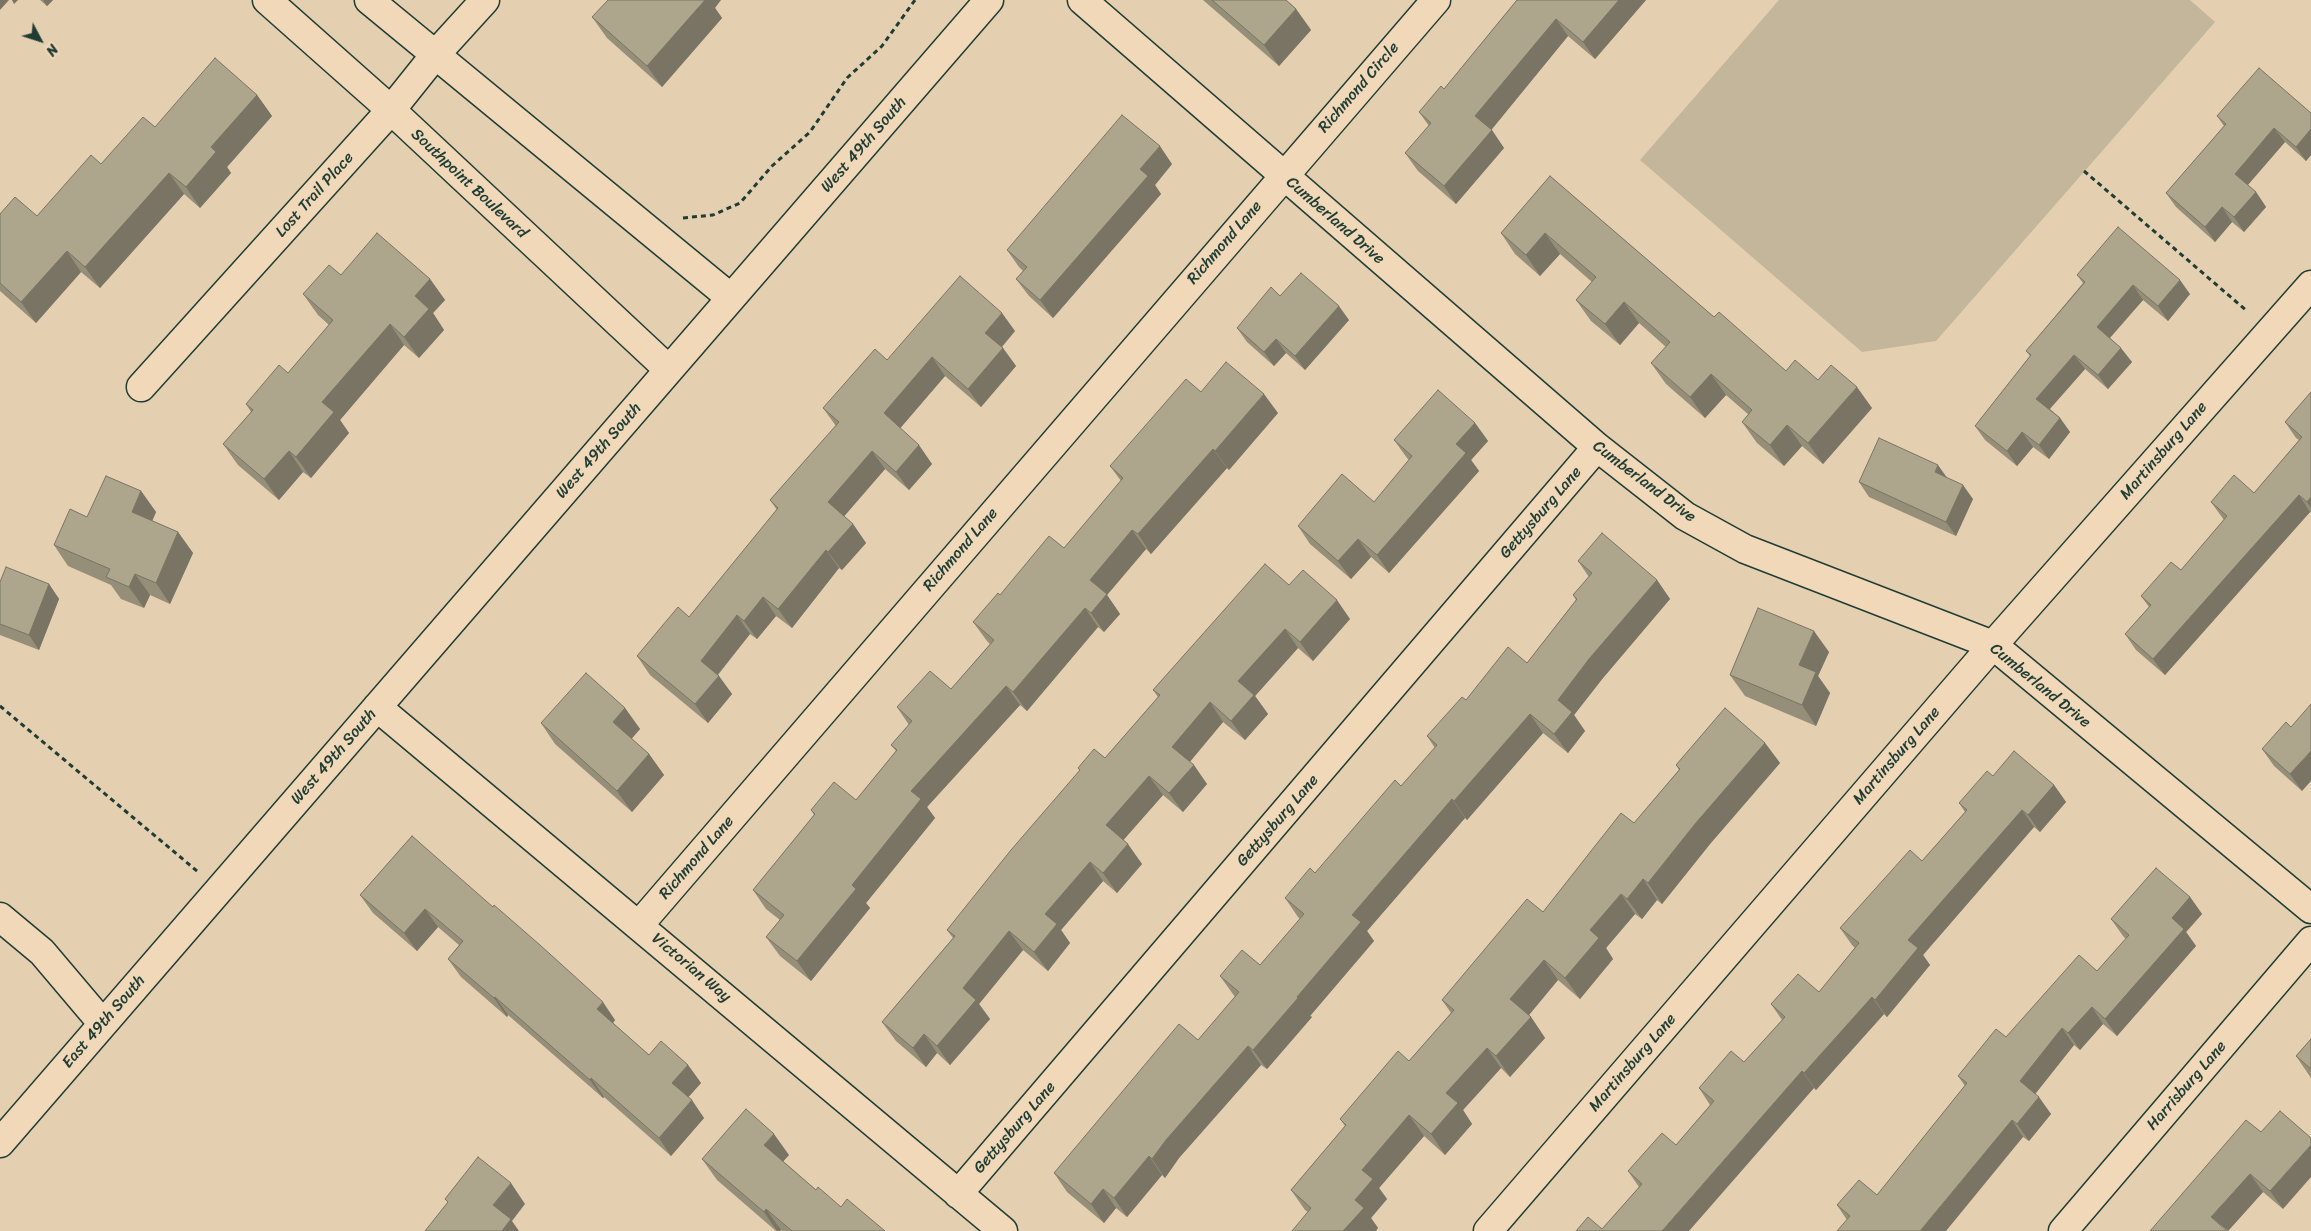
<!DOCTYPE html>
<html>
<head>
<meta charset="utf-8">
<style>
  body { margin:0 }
  #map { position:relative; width:2311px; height:1231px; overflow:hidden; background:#e4cfb0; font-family:Sriracha,sans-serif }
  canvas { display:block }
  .north { position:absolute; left:15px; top:15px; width:50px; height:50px; -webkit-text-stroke:4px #f1d8b8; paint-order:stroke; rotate:130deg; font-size:14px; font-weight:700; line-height:20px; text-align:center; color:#1f3d34 }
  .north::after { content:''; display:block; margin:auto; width:18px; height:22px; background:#1f3d34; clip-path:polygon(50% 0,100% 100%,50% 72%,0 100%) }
</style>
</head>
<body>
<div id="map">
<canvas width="2311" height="1231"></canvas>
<div class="north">N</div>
</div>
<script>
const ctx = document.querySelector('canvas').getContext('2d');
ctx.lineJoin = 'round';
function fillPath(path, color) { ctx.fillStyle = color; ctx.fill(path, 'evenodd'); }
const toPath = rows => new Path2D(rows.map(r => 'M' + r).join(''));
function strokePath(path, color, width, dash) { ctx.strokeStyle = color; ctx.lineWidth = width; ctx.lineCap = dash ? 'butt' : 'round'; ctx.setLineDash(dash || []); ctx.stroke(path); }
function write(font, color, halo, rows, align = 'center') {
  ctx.font = font + ' Sriracha,sans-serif'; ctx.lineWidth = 5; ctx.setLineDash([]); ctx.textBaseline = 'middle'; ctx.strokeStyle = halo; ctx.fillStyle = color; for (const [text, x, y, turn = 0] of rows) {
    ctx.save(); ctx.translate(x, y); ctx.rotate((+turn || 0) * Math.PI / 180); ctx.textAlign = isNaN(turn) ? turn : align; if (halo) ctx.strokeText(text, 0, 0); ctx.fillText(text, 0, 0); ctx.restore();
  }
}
const green = toPath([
  [1779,0,2190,0,2215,22,1936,341,1862,352,1640,160]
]);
const path = toPath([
  [2084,171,2247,311],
  [683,218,713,215,740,203,772,166,810,132,847,78,882,46,915,0],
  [0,706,197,871]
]);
const minor = toPath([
  [267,0,391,110,669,370],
  [369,0,731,298],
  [1082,0,1597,447,1685,516,1745,549,1993,645,2311,909],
  [141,387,391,110,435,55,485,0],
  [377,707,1003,1231],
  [0,917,42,952,103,1024],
  [639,925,1436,0],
  [0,1143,989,0],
  [958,1194,1597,447],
  [1488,1231,1993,645,2311,285],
  [2063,1231,2311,941]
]);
const wall = toPath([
  [40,0,53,0,47,6],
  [1203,0,1286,0,1296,9,1311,30,1279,66],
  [1517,0,1646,0,1595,59,1568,36,1491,130,1504,148,1456,204,1418,171,1405,153,1429,126,1419,112,1444,89],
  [715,8,722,18,662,87,607,38,592,17],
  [257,95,272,116,227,167,231,173,200,208,184,194,100,288,81,272,36,323,0,291,0,214,37,216,101,164,155,127],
  [2311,113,2311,155,2306,161,2285,142,2248,185,2256,192,2266,207,2244,232,2232,222,2215,242,2176,207,2166,193,2224,126,2217,116],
  [1172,164,1155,185,1161,194,1053,318,1029,296,1016,279,1023,271,1019,267,1007,250],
  [1550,176,1714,317,1786,371,1818,380,1872,408,1823,464,1802,446,1784,466,1757,443,1742,422,1749,415,1726,395,1705,418,1666,384,1651,363,1666,347,1639,323,1620,345,1591,321,1576,300,1592,282,1560,254,1540,276,1515,254,1501,233],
  [341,275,430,279,445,300,433,313,444,330,419,358,404,345,340,420,349,433,311,478,303,472,279,500,238,465,223,444,251,412,246,404,288,373,329,325,318,315,303,294],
  [2077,275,2190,294,2168,321,2143,300,2110,338,2132,362,2108,389,2085,369,2050,409,2060,418,2070,432,2049,459,2033,447,2017,466,1985,440,1975,426,2030,356,2026,351,2083,283],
  [1349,320,1305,370,1286,353,1274,366,1247,342,1237,328],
  [1015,331,1002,347,1016,366,981,407,945,376,900,428,932,464,909,490,885,469,844,516,853,524,866,543,842,570,839,568,792,628,776,616,757,639,750,634,718,675,732,694,708,723,650,675,637,656,689,617,777,510,770,500,836,426,823,408,887,360],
  [1201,392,1278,413,1229,470,1227,468,1151,554,1146,549,1107,595,1120,614,1104,632,1098,627,1027,711,1020,705,927,807,935,818,866,903,870,908,811,981,780,956,766,937,780,920,766,909,753,890,814,815,811,810,856,800,896,751,891,745,909,725,897,707,951,689,990,644,987,641,973,622,1000,595,1064,548,1121,481,1110,466],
  [2311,392,2311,512,2310,512,2165,675,2136,650,2125,634,2149,607,2141,596,2181,570,2224,520,2211,502,2254,493,2299,440,2296,438,2285,422],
  [1475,423,1488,441,1471,460,1479,471,1389,573,1371,557,1351,579,1310,544,1298,526,1374,502,1409,460,1407,458,1394,440],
  [1859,482,1973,499,1956,536,1869,497],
  [141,491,156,512,152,521,178,532,193,553,170,604,150,595,144,608,121,599,111,585,68,566,54,545,87,517],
  [1578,561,1657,580,1670,599,1603,678,1574,715,1585,731,1568,753,1543,733,1467,820,1465,818,1367,931,1374,941,1310,1016,1312,1017,1267,1069,1261,1065,1179,1158,1165,1178,1162,1175,1127,1217,1116,1208,1104,1223,1067,1192,1054,1173,1198,1040,1235,997,1220,976,1260,965,1300,919,1298,917,1285,898,1315,873,1401,786,1435,748,1427,736,1466,700,1527,663,1576,600,1573,595,1589,577],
  [0,582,49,584,59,599,39,650,0,635],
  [1289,585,1350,619,1313,661,1298,648,1255,696,1268,714,1245,740,1223,722,1190,762,1207,784,1183,812,1163,795,1123,840,1142,864,1117,893,1103,881,1061,930,1070,943,1048,971,1023,950,979,1004,990,1019,950,1065,937,1053,926,1067,896,1041,882,1022,953,938,947,930,1080,771,1078,768,1105,758,1158,697,1153,690],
  [1829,652,1818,676,1830,693,1816,726,1745,696,1730,675],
  [625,708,640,729,631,739,649,754,664,775,632,812,555,744,541,723],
  [2291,727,2302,791,2274,766,2262,749],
  [1765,743,1780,763,1710,844,1662,904,1657,900,1642,919,1635,914,1606,948,1613,959,1580,999,1558,980,1528,1015,1531,1017,1545,1038,1510,1077,1501,1068,1463,1110,1472,1124,1445,1155,1424,1136,1379,1188,1387,1199,1371,1218,1378,1228,1308,1212,1305,1210,1291,1190,1345,1126,1340,1119,1409,1061,1451,1013,1442,1000,1543,912,1634,823,1679,770,1676,765],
  [1993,776,2054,785,2066,802,2040,832,2034,827,1923,955,1930,965,1887,1017,1884,1014,1816,1090,1814,1088,1602,1229,1639,1187,1628,1171,1676,1145,1710,1105,1699,1088,1744,1062,1782,1020,1771,1004,1819,992,1855,948,1852,945,1840,928,1922,861,1965,812,1959,803],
  [412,836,615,1020,613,1023,649,1055,688,1065,701,1083,688,1097,704,1118,671,1156,604,1097,603,1098,508,1015,507,1017,461,977,448,959,459,945,438,927,417,951,373,913,360,895],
  [2190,897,2202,914,2186,932,2196,946,2117,1036,2103,1024,2080,1050,2074,1045,2035,1094,2051,1114,2029,1141,2023,1137,1847,1220,1837,1205,1877,1195,1965,1086,1958,1076,2006,1037,2097,971,2126,939,2123,936,2111,919],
  [2311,1039,2311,1078,2296,1056],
  [2246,1120,2283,1209,2263,1192,2228,1231],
  [789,1155,783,1161,816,1190,841,1207,885,1231,782,1231,781,1230,780,1231,776,1231,717,1180,702,1159]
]);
const shadedWall = toPath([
  [0,0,9,0,0,10],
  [12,0,18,0,14,4],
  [43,0,53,0,47,6],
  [705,0,721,0,715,8,722,18,662,87,647,66],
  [1619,0,1646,0,1595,59,1583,42],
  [1296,9,1311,30,1279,66,1264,45],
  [1556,19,1568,36,1488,134,1475,116],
  [257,95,272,116,227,167,231,173,200,208,186,187,211,147],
  [2274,128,2285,142,2245,188,2235,174],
  [2311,129,2311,155,2306,161,2296,147],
  [1492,130,1504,148,1456,204,1444,186],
  [1160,146,1172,164,1155,185,1161,194,1053,318,1040,300,1140,169],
  [169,173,184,194,100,288,85,267],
  [2256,192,2266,207,2244,232,2234,217],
  [2222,207,2232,222,2215,242,2205,227],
  [1545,233,1560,254,1540,276,1526,255],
  [67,251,81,272,36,323,21,302],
  [430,279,445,300,433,313,444,330,419,358,404,337,415,296],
  [2180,280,2190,294,2168,321,2158,306],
  [2133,285,2143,300,2107,341,2097,327],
  [1624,302,1639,323,1620,345,1605,324],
  [1339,306,1349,320,1305,370,1295,356],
  [1002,313,1015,331,998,351,985,333],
  [390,324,404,345,340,420,349,433,311,478,296,457,322,402],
  [1276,339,1286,353,1274,366,1264,352],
  [1003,348,1016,366,981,407,968,389],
  [2121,348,2132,362,2108,389,2098,375],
  [2074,355,2085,369,2046,413,2036,399],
  [932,357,945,376,897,432,884,413],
  [1711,374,1726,395,1705,418,1690,397],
  [1857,387,1872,408,1823,464,1808,443],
  [1264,394,1278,413,1229,470,1215,451],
  [2060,418,2070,432,2049,459,2039,445],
  [1475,423,1488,441,1471,460,1479,471,1389,573,1377,555,1456,444],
  [1787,425,1802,446,1784,466,1770,445],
  [2022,432,2033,447,2017,466,2007,451],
  [919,445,932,464,909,490,896,472],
  [1213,449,1227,468,1151,554,1138,534],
  [289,451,303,472,279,500,264,479],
  [872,451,885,469,841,520,828,502],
  [1938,465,1948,479,1935,472],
  [1963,485,1973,499,1956,536,1946,522],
  [141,491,156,512,147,533,132,512],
  [2299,495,2310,512,2165,675,2153,659],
  [2311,497,2311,508,2307,502],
  [853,524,866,543,842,570,828,552],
  [1132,530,1146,549,1107,595,1120,614,1104,632,1091,613,1090,580],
  [178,532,193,553,170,604,156,583],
  [1358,539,1371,557,1351,579,1338,561],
  [826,550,839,568,792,628,778,609],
  [135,574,150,595,144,608,129,587],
  [1657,580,1670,599,1603,678,1574,715,1585,731,1568,753,1554,734,1558,700,1589,659],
  [49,584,59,599,39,650,29,635],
  [763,597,776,616,757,639,744,621],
  [1337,600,1350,619,1313,661,1300,642],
  [1085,608,1098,627,1027,711,1013,692],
  [737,615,750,634,714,679,701,661],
  [1285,629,1298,648,1255,696,1268,714,1245,740,1231,721,1238,681],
  [1814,631,1829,652,1818,676,1830,693,1816,726,1802,705,1799,665],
  [719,676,732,694,708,723,695,704],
  [1006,686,1020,705,927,807,935,818,866,903,870,908,811,981,797,961,852,885,911,791],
  [1210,702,1223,722,1186,766,1172,747],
  [625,708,640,729,628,743,613,722],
  [1530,714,1543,733,1467,820,1454,801],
  [1765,743,1780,763,1710,844,1662,904,1648,883,1695,824],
  [2311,751,2311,781,2302,791,2290,774],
  [649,754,664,775,632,812,617,791],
  [1194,765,1207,784,1183,812,1169,793],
  [1149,776,1163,795,1120,844,1106,825],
  [2054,785,2066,802,2040,832,2028,815],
  [1452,799,1465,818,1367,931,1374,941,1310,1016,1312,1017,1267,1069,1253,1050,1297,997,1352,915],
  [2022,810,2034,827,1923,955,1930,965,1887,1017,1875,1000,1908,940],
  [1128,844,1142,864,1117,893,1103,873],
  [1090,862,1103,881,1061,930,1070,943,1048,971,1034,952,1045,914],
  [1643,879,1657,900,1642,919,1627,899],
  [1621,894,1635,914,1606,948,1613,959,1580,999,1565,978,1590,930],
  [2190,897,2202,914,2186,932,2196,946,2117,1036,2105,1019,2172,918],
  [425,909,438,927,417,951,404,933],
  [1009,931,1023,950,979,1004,990,1019,950,1065,937,1046,963,988],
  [1544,960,1558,980,1525,1020,1510,999],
  [495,997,508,1015,507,1017,494,998],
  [1872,997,1884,1014,1816,1090,1804,1073],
  [603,1002,615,1020,610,1027,597,1009],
  [2092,1007,2103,1024,2080,1050,2068,1033],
  [1531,1017,1545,1038,1510,1077,1496,1056],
  [2062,1028,2074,1045,2032,1098,2020,1081],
  [924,1034,937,1053,926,1067,913,1048],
  [1248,1046,1261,1065,1179,1158,1165,1178,1152,1159,1166,1140],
  [1487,1048,1501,1068,1463,1110,1472,1124,1445,1155,1431,1134,1446,1093],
  [688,1065,701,1083,685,1101,672,1083],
  [1802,1071,1814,1088,1689,1231,1662,1231],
  [591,1078,604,1097,603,1098,590,1080],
  [2039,1097,2051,1114,2029,1141,2017,1124],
  [692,1100,704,1118,671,1156,659,1138],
  [1409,1115,1424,1136,1379,1188,1387,1199,1371,1218,1378,1228,1376,1231,1343,1231,1355,1200,1362,1170],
  [2012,1120,2023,1137,1946,1231,1920,1231],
  [774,1134,789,1155,779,1166,764,1145],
  [2311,1145,2311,1177,2283,1209,2270,1191],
  [1149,1156,1162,1175,1127,1217,1114,1198],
  [2250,1174,2263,1192,2228,1231,2211,1217],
  [511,1183,525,1204,512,1221,519,1231,502,1231,493,1205],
  [1103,1189,1116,1208,1104,1223,1091,1204],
  [766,1209,781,1230,780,1231,777,1231,764,1212]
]);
const building = toPath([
  [608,0,705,0,647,66,592,17,608,0],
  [1212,0,1286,0,1296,9,1264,45,1212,0],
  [1517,0,1619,0,1583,42,1556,19,1475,116,1492,130,1444,186,1405,153,1431,123,1419,112,1441,86,1444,89,1517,0],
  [215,58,257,95,211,147,216,152,186,187,169,173,85,267,67,251,21,302,0,283,0,214,15,197,37,216,91,155,101,164,143,117,155,127,215,58],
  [2259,68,2311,113,2311,129,2296,147,2274,128,2235,174,2256,192,2234,217,2222,207,2205,227,2166,193,2226,124,2217,116,2259,68],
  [1122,115,1160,146,1140,169,1148,176,1040,300,1016,279,1027,267,1007,250,1122,115],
  [1550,176,1714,317,1719,312,1786,371,1795,360,1818,380,1831,365,1857,387,1808,443,1787,425,1770,445,1742,422,1752,410,1711,374,1690,397,1651,363,1670,342,1624,302,1605,324,1576,300,1596,277,1545,233,1526,255,1501,233,1550,176],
  [2118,227,2180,280,2158,306,2133,285,2097,327,2121,348,2098,375,2074,355,2036,399,2060,418,2039,445,2022,432,2007,451,1975,426,2031,355,2026,351,2085,282,2077,275,2118,227],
  [377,233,430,279,415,296,429,309,404,337,390,324,322,402,334,412,296,457,289,451,264,479,223,444,253,410,246,404,279,365,288,373,333,320,303,294,329,265,341,275,377,233],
  [1301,273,1339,306,1295,356,1276,339,1264,352,1237,328,1271,287,1280,296,1301,273],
  [960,276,1002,313,985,333,1003,348,968,389,932,357,884,413,919,445,896,472,872,451,828,502,853,524,828,552,826,550,778,609,763,597,744,621,737,615,701,661,719,676,695,704,637,656,678,607,689,617,778,508,770,500,839,422,823,408,875,349,887,360,960,276],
  [1226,362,1264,394,1215,451,1213,449,1138,534,1132,530,1090,580,1107,594,1091,613,1085,608,1013,692,1006,686,911,791,921,799,852,885,856,889,797,961,766,937,784,915,753,890,815,814,811,810,834,782,856,800,897,750,891,745,912,721,897,707,930,671,951,689,994,640,973,622,998,593,1000,595,1049,536,1064,548,1123,478,1110,466,1186,379,1201,392,1226,362],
  [1438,390,1475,423,1456,444,1466,453,1377,555,1358,539,1338,561,1298,526,1342,474,1374,502,1412,456,1394,440,1438,390],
  [2311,392,2311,497,2307,502,2299,495,2153,659,2125,634,2151,605,2141,596,2171,562,2181,570,2227,516,2211,502,2234,475,2254,493,2302,437,2285,422,2311,392],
  [1879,438,1938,465,1935,472,1963,485,1946,522,1859,482,1879,438],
  [106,476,141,491,132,512,178,532,156,583,135,574,129,587,106,577,110,569,54,545,70,509,87,517,106,476],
  [1602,533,1657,580,1589,659,1558,700,1572,712,1554,734,1530,714,1454,801,1452,799,1352,915,1361,922,1297,997,1298,998,1253,1050,1248,1046,1166,1140,1152,1159,1149,1156,1114,1198,1103,1189,1091,1204,1054,1173,1179,1024,1198,1040,1239,992,1220,976,1242,950,1260,965,1304,914,1285,898,1310,868,1315,873,1395,780,1401,786,1437,745,1427,736,1462,697,1466,700,1508,647,1527,663,1577,599,1573,595,1592,573,1578,561,1602,533],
  [1265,564,1289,585,1303,570,1337,600,1300,642,1285,629,1238,681,1254,695,1231,721,1210,702,1172,747,1194,765,1169,793,1149,776,1106,825,1128,844,1103,873,1090,862,1045,914,1057,924,1034,952,1009,931,963,988,976,1000,937,1046,924,1034,913,1048,882,1022,955,936,947,930,1011,850,1080,770,1078,768,1094,749,1105,758,1160,695,1153,690,1265,564],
  [6,567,49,584,29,635,0,624,0,582,6,567],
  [1758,608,1814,631,1799,665,1816,672,1802,705,1730,675,1758,608],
  [586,673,625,708,613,722,649,754,617,791,541,723,586,673],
  [2311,704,2311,751,2290,774,2262,749,2286,722,2291,727,2311,704],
  [1725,708,1765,743,1695,824,1648,883,1643,879,1627,899,1621,894,1590,930,1599,938,1565,978,1544,960,1510,999,1531,1017,1496,1056,1487,1048,1446,1093,1458,1103,1431,1134,1409,1115,1362,1170,1373,1179,1355,1200,1364,1208,1343,1231,1292,1231,1311,1208,1291,1190,1346,1125,1340,1119,1398,1051,1409,1061,1454,1010,1442,1000,1527,899,1543,912,1621,813,1634,823,1680,769,1676,765,1725,708],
  [2014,751,2054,785,2028,815,2022,810,1908,940,1918,948,1875,1000,1872,997,1804,1073,1802,1071,1662,1231,1576,1231,1588,1217,1602,1229,1642,1184,1628,1171,1662,1133,1676,1145,1714,1101,1699,1088,1731,1051,1744,1062,1785,1017,1771,1004,1798,974,1819,992,1859,943,1840,928,1910,850,1922,861,1967,810,1959,803,1987,771,1993,776,2014,751],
  [412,836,493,907,494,905,540,945,603,1002,597,1009,649,1055,661,1041,688,1065,672,1083,692,1100,659,1138,591,1078,590,1080,495,997,494,998,448,959,463,941,425,909,404,933,360,895,412,836],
  [2156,868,2190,897,2172,918,2184,929,2105,1019,2092,1007,2068,1033,2062,1028,2020,1081,2039,1097,2017,1124,2012,1120,1920,1231,1837,1231,1850,1216,1837,1205,1859,1180,1877,1195,1967,1083,1958,1076,1996,1029,2006,1037,2079,955,2097,971,2129,935,2111,919,2156,868],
  [2311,1039,2311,1069,2296,1056,2311,1039],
  [746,1109,774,1134,764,1145,816,1190,818,1187,841,1207,847,1199,885,1231,792,1231,766,1209,764,1212,702,1159,746,1109],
  [2280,1111,2311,1138,2311,1145,2270,1191,2250,1174,2211,1217,2227,1231,2150,1231,2246,1120,2261,1132,2280,1111],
  [478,1157,511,1183,493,1205,511,1219,502,1231,425,1231,448,1202,445,1199,478,1157]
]);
const streetNames = [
  ["Richmond Circle",1359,88,-49],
  ["West 49th South",864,145,-49],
  ["Southpoint Boulevard",469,184,43],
  ["Lost Trail Place",315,195,-48],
  ["Cumberland Drive",1335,221,41],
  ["Richmond Lane",1225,243,-49],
  ["West 49th South",599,451,-49],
  ["Martinsburg Lane",2164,451,-49],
  ["Cumberland Drive",1644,482,37],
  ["Gettysburg Lane",1541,513,-49],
  ["Richmond Lane",961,550,-49],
  ["Cumberland Drive",2040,686,39],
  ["Martinsburg Lane",1897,756,-49],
  ["West 49th South",334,757,-49],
  ["Gettysburg Lane",1278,821,-49],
  ["Richmond Lane",697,858,-49],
  ["Victorian Way",691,968,40],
  ["East 49th South",104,1022,-49],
  ["Martinsburg Lane",1633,1063,-49],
  ["Harrisburg Lane",2187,1086,-49],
  ["Gettysburg Lane",1015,1128,-49]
];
fillPath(green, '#c4b69b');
strokePath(minor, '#1f3d34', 31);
strokePath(path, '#1f3d34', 3, [5, 4]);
strokePath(minor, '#f1d8b8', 28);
fillPath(wall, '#958f79');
fillPath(shadedWall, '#797463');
fillPath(building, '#ada68d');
strokePath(building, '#797463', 1);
write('16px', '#1f3d34', '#f1d8b8', streetNames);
</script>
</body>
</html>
